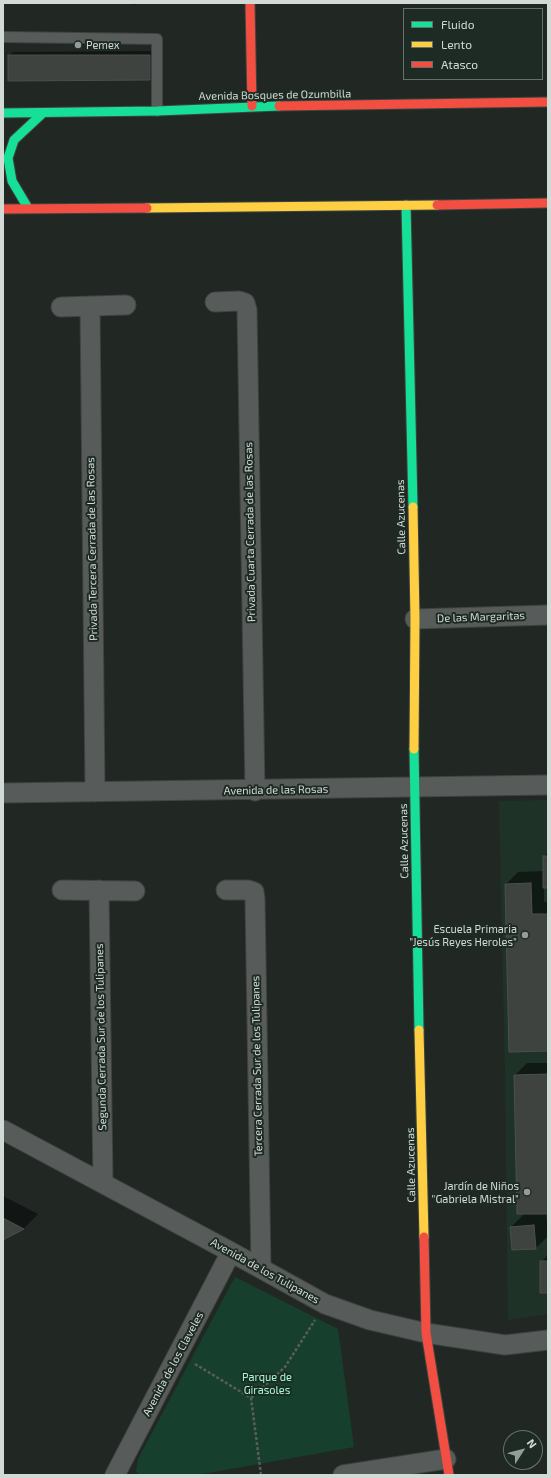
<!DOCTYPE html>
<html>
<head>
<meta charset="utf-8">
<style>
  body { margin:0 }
  #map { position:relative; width:551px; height:1478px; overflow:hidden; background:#212824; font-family:"Exo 2",sans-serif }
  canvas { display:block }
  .frame { position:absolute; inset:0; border:4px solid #d2dad5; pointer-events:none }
  .legend { position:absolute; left:403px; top:8px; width:140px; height:72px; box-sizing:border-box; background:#1e2b24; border:1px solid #66716b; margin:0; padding:5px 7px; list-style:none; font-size:12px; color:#d2dad5 }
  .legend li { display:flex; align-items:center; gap:8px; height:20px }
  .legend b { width:20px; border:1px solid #66716b }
  .north { position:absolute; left:503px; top:1430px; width:40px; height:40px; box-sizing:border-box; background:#1e2b24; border:1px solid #66716b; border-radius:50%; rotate:54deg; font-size:11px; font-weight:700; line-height:16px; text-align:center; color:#d2dad5 }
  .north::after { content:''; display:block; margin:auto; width:14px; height:18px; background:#949c97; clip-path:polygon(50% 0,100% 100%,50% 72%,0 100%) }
</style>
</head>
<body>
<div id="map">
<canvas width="551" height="1478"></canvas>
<div class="frame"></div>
<ul class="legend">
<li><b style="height:5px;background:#16e098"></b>Fluido</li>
<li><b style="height:5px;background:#ffcf43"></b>Lento</li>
<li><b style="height:5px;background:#f24e42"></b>Atasco</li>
</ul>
<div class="north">N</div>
</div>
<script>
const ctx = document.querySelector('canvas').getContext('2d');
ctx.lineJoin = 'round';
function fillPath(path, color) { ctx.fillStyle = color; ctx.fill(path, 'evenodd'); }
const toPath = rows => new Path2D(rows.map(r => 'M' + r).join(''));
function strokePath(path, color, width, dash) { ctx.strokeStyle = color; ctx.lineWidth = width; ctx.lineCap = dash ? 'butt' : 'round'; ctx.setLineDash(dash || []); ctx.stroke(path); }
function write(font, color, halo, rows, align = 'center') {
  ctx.font = font + ' "Exo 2",sans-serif'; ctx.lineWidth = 4; ctx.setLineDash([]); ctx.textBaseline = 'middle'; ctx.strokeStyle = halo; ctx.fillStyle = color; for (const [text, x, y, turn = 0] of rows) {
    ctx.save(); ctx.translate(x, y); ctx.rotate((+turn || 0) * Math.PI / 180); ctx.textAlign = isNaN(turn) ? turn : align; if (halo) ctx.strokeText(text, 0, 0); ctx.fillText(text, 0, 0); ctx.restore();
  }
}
const built = toPath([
  [548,800,548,1314,508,1320,505,1070,499,801]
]);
const green = toPath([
  [235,1277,338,1329,354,1447,197,1475,139,1475,136,1471,138,1459]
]);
const shadow = toPath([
  [128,3,139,3,134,5],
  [154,51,154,75,150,79,9,80,9,56,13,52],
  [548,852,548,887,544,887,544,902,548,902,548,1050,506,884,518,872,544,871,544,857],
  [527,1063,548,1063,548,1213,546,1213,548,1236,536,1248,511,1227,525,1213,515,1075],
  [3,1196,38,1214,24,1228,3,1239],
  [548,1255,548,1292,541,1262]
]);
const building = toPath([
  [8,55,150,55,150,80,8,81,8,55],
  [543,856,548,856,548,888,543,888,543,856],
  [531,883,532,914,548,914,548,1051,509,1052,505,884,531,883],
  [548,1074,548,1214,517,1214,514,1075,548,1074],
  [3,1218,24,1229,3,1240,3,1218],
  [534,1225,536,1249,512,1250,510,1227,534,1225],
  [540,1261,548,1261,548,1293,540,1293,540,1261]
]);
const path = toPath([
  [195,1364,251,1398,261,1475],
  [251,1398,285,1367,315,1320]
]);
const lane = toPath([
  [3,37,157,39,157,111]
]);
const street = toPath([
  [215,302,239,301,245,303,247,310,255,791],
  [90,306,95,792],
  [61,307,126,305],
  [415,619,548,615],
  [3,793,548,785],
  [62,890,135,891],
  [99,890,103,1183],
  [226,890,248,890,254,892,255,899,261,1268],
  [3,1130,231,1252,325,1304,370,1320,426,1333,505,1345,548,1340],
  [115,1475,231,1252],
  [343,1475,446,1459]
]);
const fast = toPath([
  [3,113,157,111,279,106],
  [406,205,413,507],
  [28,208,12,181,8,158,14,140,43,113],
  [414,749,419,1030]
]);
const slow = toPath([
  [147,208,437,205],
  [413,507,415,619,414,749],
  [419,1030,424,1237]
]);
const jam = toPath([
  [250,3,252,106],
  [279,106,548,102],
  [437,205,548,203],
  [3,209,147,208],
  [424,1237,426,1333,449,1475]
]);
const markers = [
  [78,45,4,"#949c97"],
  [525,935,4,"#949c97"],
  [527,1192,4,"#949c97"]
];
const poiNames = [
  ["Pemex",86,45,"left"],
  ["Escuela Primaria",517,929],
  ["\"Jesús Reyes Heroles\"",517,942],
  ["Jardín de Niños",519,1186],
  ["\"Gabriela Mistral\"",519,1199]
];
const streetNames = [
  ["Avenida Bosques de Ozumbilla",275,95,-1],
  ["Calle Azucenas",401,517,-91],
  ["Privada Cuarta Cerrada de las Rosas",250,532,-91],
  ["Privada Tercera Cerrada de las Rosas",92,549,-91],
  ["De las Margaritas",481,617,-2],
  ["Avenida de las Rosas",276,790,-1],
  ["Calle Azucenas",404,841,-91],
  ["Segunda Cerrada Sur de los Tulipanes",101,1037,-91],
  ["Tercera Cerrada Sur de los Tulipanes",257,1066,-91],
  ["Calle Azucenas",411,1165,-91],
  ["Avenida de los Tulipanes",265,1271,29],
  ["Avenida de los Claveles",173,1364,-62]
];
const parkNames = [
  ["Parque de",267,1377],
  ["Girasoles",267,1390]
];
fillPath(built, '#1f3228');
fillPath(green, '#173f2e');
fillPath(shadow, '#0007');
fillPath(building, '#3e4340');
strokePath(building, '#4a504d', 1);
strokePath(lane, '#3f4441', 12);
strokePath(street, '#3f4441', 21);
strokePath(fast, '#3f4441', 11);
strokePath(slow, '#3f4441', 11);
strokePath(jam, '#3f4441', 11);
strokePath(path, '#585e5b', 2.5, [3, 2]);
strokePath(lane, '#575c5a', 10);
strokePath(street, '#575c5a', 19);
strokePath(fast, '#16e098', 9);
strokePath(slow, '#ffcf43', 9);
strokePath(jam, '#f24e42', 9);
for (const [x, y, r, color] of markers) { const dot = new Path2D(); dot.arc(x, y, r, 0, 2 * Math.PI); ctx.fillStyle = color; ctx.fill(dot); strokePath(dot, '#1e2b24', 1.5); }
write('11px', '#d2dad5', '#1e2b24', poiNames, 'right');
write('11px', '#d2dad5', '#1e2b24', streetNames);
write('11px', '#a1fbd0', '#1e2b24', parkNames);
</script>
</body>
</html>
